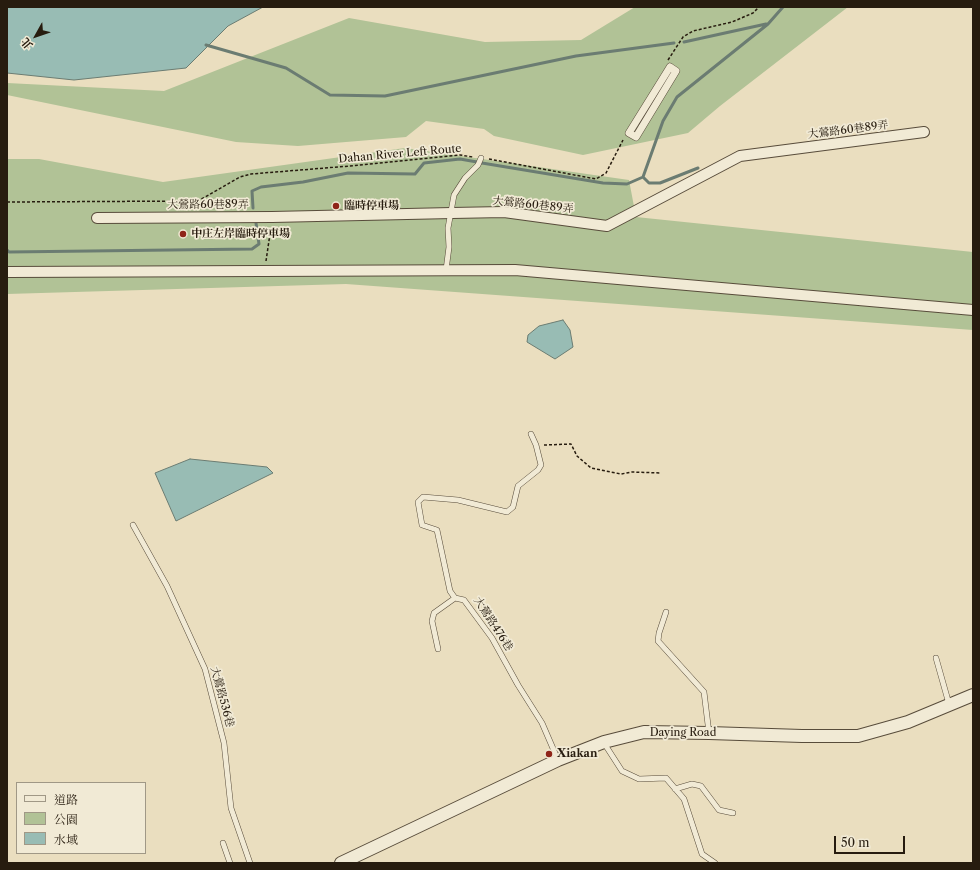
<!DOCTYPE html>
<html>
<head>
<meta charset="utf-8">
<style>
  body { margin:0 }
  #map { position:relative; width:980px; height:870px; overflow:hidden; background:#eadebf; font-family:"Libre Caslon Text","Noto Serif TC",serif }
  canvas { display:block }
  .frame { position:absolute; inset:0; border:8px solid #271c0f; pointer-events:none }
  .legend { position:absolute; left:16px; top:782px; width:130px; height:72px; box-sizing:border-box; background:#f1ead5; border:1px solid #a09886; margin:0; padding:5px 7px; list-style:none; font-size:12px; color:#271c0f }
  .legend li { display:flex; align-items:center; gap:8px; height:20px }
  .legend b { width:20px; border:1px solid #a09886 }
  .north { position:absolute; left:16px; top:16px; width:40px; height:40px; -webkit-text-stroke:3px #f1ead5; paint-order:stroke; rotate:230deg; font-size:11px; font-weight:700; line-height:16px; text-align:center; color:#271c0f }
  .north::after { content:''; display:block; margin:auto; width:14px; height:18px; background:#271c0f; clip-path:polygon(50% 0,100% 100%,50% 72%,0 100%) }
  .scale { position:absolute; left:834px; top:836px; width:71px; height:18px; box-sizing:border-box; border:2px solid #271c0f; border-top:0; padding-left:5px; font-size:12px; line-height:14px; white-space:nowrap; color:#271c0f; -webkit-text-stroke:3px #f1ead5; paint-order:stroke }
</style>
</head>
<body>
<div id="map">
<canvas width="980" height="870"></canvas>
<div class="frame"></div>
<ul class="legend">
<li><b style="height:5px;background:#f1ead5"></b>道路</li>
<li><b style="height:11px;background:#b1c296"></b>公園</li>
<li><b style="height:11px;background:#98bcb4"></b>水域</li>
</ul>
<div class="north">北</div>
<div class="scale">50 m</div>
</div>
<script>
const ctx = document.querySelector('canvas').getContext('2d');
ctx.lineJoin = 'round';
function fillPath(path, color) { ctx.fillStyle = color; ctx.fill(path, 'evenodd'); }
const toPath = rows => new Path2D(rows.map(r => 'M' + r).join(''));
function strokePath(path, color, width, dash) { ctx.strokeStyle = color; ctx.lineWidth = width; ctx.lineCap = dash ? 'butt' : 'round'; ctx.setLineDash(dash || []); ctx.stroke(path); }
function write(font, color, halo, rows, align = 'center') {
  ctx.font = font + ' "Libre Caslon Text","Noto Serif TC",serif'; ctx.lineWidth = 3.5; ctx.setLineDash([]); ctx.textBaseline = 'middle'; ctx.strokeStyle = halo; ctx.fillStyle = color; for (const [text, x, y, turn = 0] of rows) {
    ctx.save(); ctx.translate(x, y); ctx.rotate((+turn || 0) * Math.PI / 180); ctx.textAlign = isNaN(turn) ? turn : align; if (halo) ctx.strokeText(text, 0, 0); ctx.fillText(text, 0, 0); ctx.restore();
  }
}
const green = toPath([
  [635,7,848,7,720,106,688,133,583,155,494,136,484,129,426,121,406,137,298,146,236,142,7,95,7,83,164,91,349,18,485,42,581,40],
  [405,148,629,180,636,217,973,252,973,330,346,284,7,294,7,159,39,159,163,182]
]);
const water = toPath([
  [7,7,263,7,228,26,186,68,74,80,7,73,7,7],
  [563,320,570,330,573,347,555,359,527,342,528,335,539,326,563,320],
  [190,459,267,467,273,473,176,521,155,473,190,459]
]);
const stream = toPath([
  [684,42,766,24],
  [206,45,286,68,330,95,385,96,576,56,674,43],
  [482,163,603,183,627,184,643,177,663,121,677,97,768,24,783,7],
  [643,177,649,183,660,183,698,168],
  [253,208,252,191,261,187,303,182,348,173,415,174,424,163,460,159,477,162],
  [7,250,9,252,252,249,259,244,256,223]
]);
const path = toPath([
  [668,60,683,37,693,31,732,22,753,13,759,7],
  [489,159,596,179,606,173,623,140],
  [7,202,198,201,240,177,251,174,350,166,460,155,473,157],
  [266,261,271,227],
  [544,445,571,444,577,456,591,468,621,474,632,472,660,473]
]);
const service = toPath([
  [446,270,449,247,448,228,454,195,465,178,478,165,481,158],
  [531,434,536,445,541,465,538,470,518,486,513,507,507,512,458,500,423,497,418,502,422,525,437,530,450,591,455,598,464,600,492,638,518,685,542,723,558,760],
  [133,525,167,586,205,669,224,743,231,808,250,863],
  [666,612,659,633,658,641,704,692,709,733],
  [438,649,432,621,434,613,455,598],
  [936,658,949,704],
  [604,743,622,771,639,779,666,778,684,799,702,854,715,863],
  [675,789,692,784,701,786,719,810,733,813],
  [223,843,230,863]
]);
const pedestrian = toPath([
  [670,67,676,71,636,137,629,133,670,67]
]);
const minor = toPath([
  [97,218,272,217,452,213,504,212,607,226,740,156,924,132],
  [7,272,515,270,973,310]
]);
const tertiary = toPath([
  [341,863,558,760,604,742,644,732,709,733,802,736,858,736,908,722,973,695]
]);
const markers = [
  [336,206,4,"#8f2418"],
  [183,234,4,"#8f2418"],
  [549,754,4,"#8f2418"]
];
const streetNames = [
  ["大鶯路60巷89弄",848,130,-7],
  ["Dahan River Left Route",400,154,-5],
  ["大鶯路60巷89弄",208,205],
  ["大鶯路60巷89弄",533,205,6],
  ["大鶯路476巷",493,624,57],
  ["大鶯路536巷",222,697,75],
  ["Daying Road",683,733]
];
const poiNames = [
  ["臨時停車場",344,206],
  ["中庄左岸臨時停車場",191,234],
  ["Xiakan",557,754]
];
fillPath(green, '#b1c296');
fillPath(water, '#98bcb4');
strokePath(water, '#6b7c72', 1);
strokePath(stream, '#6b7c72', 3);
strokePath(service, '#584c3b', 6);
strokePath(pedestrian, '#584c3b', 8);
strokePath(minor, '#584c3b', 12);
strokePath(tertiary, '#584c3b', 14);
strokePath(path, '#271c0f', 1.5, [3, 2]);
strokePath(service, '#f1ead5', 5);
strokePath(pedestrian, '#f1ead5', 7);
strokePath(minor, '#f1ead5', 10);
strokePath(tertiary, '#f1ead5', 12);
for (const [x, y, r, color] of markers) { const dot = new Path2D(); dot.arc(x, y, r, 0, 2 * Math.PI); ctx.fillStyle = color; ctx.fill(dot); strokePath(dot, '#f1ead5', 1.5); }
write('11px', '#271c0f', '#f1ead5', streetNames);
write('bold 11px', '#271c0f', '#f1ead5', poiNames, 'left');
</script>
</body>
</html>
